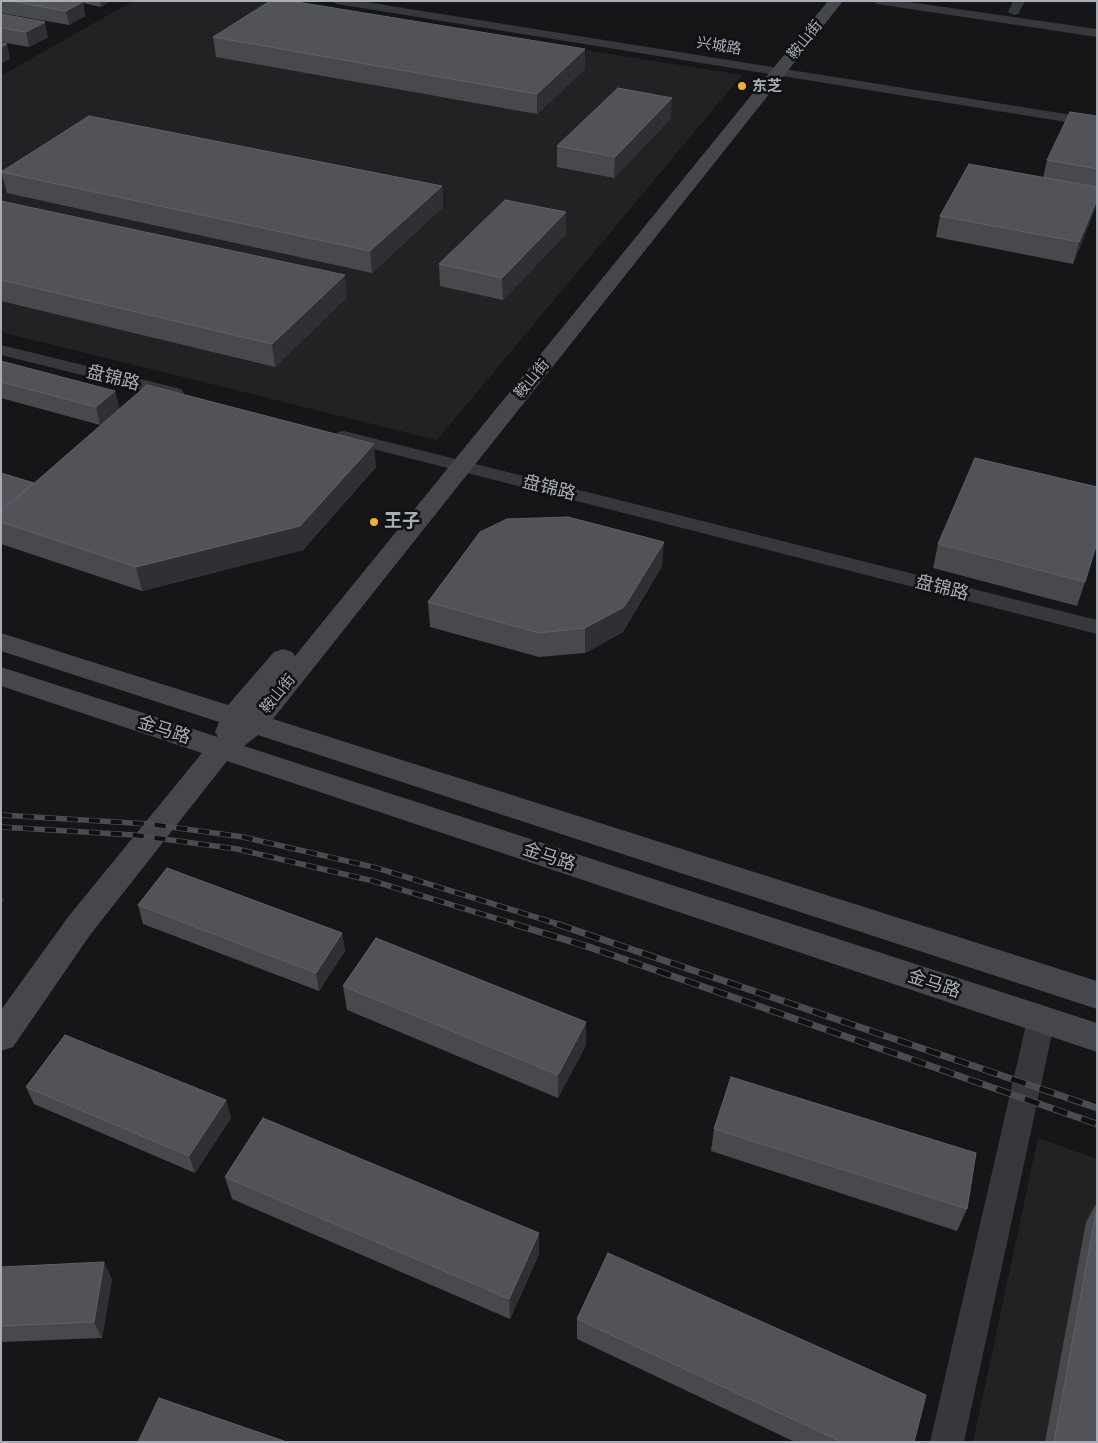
<!DOCTYPE html>
<html>
<head>
<meta charset="utf-8">
<style>
  body { margin:0 }
  #map { position:relative; width:1098px; height:1443px; overflow:hidden; background:#161618; font-family:Mulish,sans-serif }
  canvas { display:block }
  .frame { position:absolute; inset:0; border:2px solid #a8adb8; pointer-events:none }
</style>
</head>
<body>
<div id="map">
<canvas width="1098" height="1443"></canvas>
<div class="frame"></div>
</div>
<script>
const ctx = document.querySelector('canvas').getContext('2d');
ctx.lineJoin = 'round';
function fillPath(path, color) { ctx.fillStyle = color; ctx.fill(path, 'evenodd'); }
const toPath = rows => new Path2D(rows.map(r => 'M' + r).join(''));
function strokePath(path, color, width, dash) { ctx.strokeStyle = color; ctx.lineWidth = width; ctx.lineCap = dash ? 'butt' : 'round'; ctx.setLineDash(dash || []); ctx.stroke(path); }
function write(font, color, halo, rows, align = 'center') {
  ctx.font = font + ' Mulish,"Noto Sans SC",sans-serif'; ctx.lineWidth = 5; ctx.setLineDash([]); ctx.textBaseline = 'middle'; ctx.strokeStyle = halo; ctx.fillStyle = color; for (const [text, x, y, turn = 0] of rows) {
    ctx.save(); ctx.translate(x, y); ctx.rotate((+turn || 0) * Math.PI / 180); ctx.textAlign = isNaN(turn) ? turn : align; if (halo) ctx.strokeText(text, 0, 0); ctx.fillText(text, 0, 0); ctx.restore();
  }
}
const built = toPath([
  [133,1,277,1,742,75,437,440,1,332,1,76],
  [1038,1138,1097,1159,1097,1442,973,1442]
]);
const street = toPath([
  [332,1,360,1,1097,119,1097,127,337,4,332,1],
  [872,1,902,1,1097,29,1097,37,877,4,872,1],
  [1013,1,1025,1,1018,14,1014,15,1008,12,1013,1],
  [1,345,181,389,184,393,181,397,175,398,1,355,1,345],
  [344,431,1097,620,1097,634,338,440,335,436,338,432,344,431],
  [1041,1008,1051,1012,1055,1020,964,1442,930,1442,1027,1020,1031,1012,1041,1008]
]);
const secondary = toPath([
  [828,1,843,1,273,719,1097,981,1097,1009,258,735,244,746,1097,1023,1097,1052,227,761,90,935,13,1047,1,1051,1,1010,68,917,202,753,1,686,1,667,218,737,215,732,219,722,1,651,1,633,228,705,274,652,283,649,292,652,295,656,828,1]
]);
const railFar1 = toPath([
  [1,815,149,824,243,837,377,868,561,925],
  [1,827,134,835,237,849,373,881,518,925]
]);
const rail = toPath([
  [514,924,589,947,1097,1124],
  [557,924,1097,1108]
]);
const wall = toPath([
  [1,1,111,1,101,7,83,3,85,16,69,25,1,13],
  [1,14,48,37,29,47,1,42],
  [213,37,585,69,537,114,216,57],
  [1097,116,1097,204,1073,264,936,237,940,216,1043,178,1047,160],
  [671,118,614,178,557,167,557,146],
  [1,171,442,186,443,207,372,273,7,193],
  [1,201,347,297,275,367,1,301],
  [566,234,503,300,440,286,439,264],
  [1,361,120,409,100,425,1,398],
  [376,467,303,550,142,591,1,544,1,473,34,483],
  [938,544,1085,582,1077,606,933,568],
  [662,566,623,632,585,653,539,657,430,627,428,602],
  [138,905,342,933,345,951,319,991,143,924],
  [343,986,586,1045,558,1098,347,1010],
  [26,1087,226,1100,231,1118,195,1173,34,1104],
  [714,1129,967,1209,957,1231,711,1151],
  [225,1177,539,1254,510,1319,232,1199],
  [1097,1202,1097,1442,1045,1442,1086,1222],
  [1,1267,112,1279,102,1338,1,1342],
  [577,1319,914,1442,795,1442,577,1339]
]);
const shadedWall = toPath([
  [100,1,111,1,101,7],
  [82,2,85,16,69,25,66,11],
  [45,22,48,37,29,47,26,32],
  [7,44,10,59,1,64,1,47],
  [585,49,585,69,537,114,537,94],
  [672,98,671,118,614,178,615,157],
  [442,186,443,207,372,273,370,251],
  [1097,199,1097,204,1073,264,1079,242],
  [566,212,566,234,503,300,502,278],
  [345,275,347,297,275,367,272,344],
  [115,391,120,409,100,425,96,407],
  [374,444,376,467,303,550,142,591,136,567],
  [664,542,662,566,623,632,585,653,585,628],
  [1,894,4,901,1,904],
  [342,933,345,951,319,991,316,973],
  [586,1022,586,1045,558,1098,558,1075],
  [226,1100,231,1118,195,1173,189,1156],
  [539,1233,539,1254,510,1319,509,1299],
  [104,1262,112,1279,102,1338,94,1322]
]);
const building = toPath([
  [10,1,79,1,82,2,66,11,10,1],
  [270,1,291,1,585,49,537,94,213,37,270,1],
  [1,14,45,22,26,32,1,28,1,14],
  [1,43,7,44,1,47,1,43],
  [618,88,672,98,615,157,557,146,618,88],
  [1070,112,1097,116,1097,169,1047,160,1070,112],
  [89,116,442,186,370,251,1,172,89,116],
  [969,164,1097,187,1097,199,1079,242,940,216,969,164],
  [505,200,566,212,502,278,439,264,505,200],
  [1,201,345,275,272,344,1,280,1,201],
  [1,361,115,391,96,407,1,382,1,361],
  [147,385,374,444,300,526,136,567,1,522,1,512,147,385],
  [975,458,1097,487,1097,543,1085,582,938,544,975,458],
  [1,473,34,483,1,510,1,473],
  [568,517,664,542,624,607,585,628,539,633,428,602,480,532,507,519,568,517],
  [167,868,342,933,316,973,138,905,167,868],
  [376,938,586,1022,558,1075,343,986,376,938],
  [65,1035,226,1100,189,1156,26,1087,65,1035],
  [731,1077,976,1153,967,1209,714,1129,731,1077],
  [263,1118,539,1233,509,1299,225,1177,263,1118],
  [1097,1207,1097,1442,1054,1442,1097,1207],
  [608,1253,926,1395,914,1442,842,1442,577,1319,608,1253],
  [104,1262,94,1322,1,1326,1,1267,104,1262],
  [159,1398,287,1442,138,1442,159,1398]
]);
const markers = [
  [742,86,5,"#f2b134"],
  [374,522,5,"#f2b134"]
];
const farStreetnames = [
  ["鞍山街",805,40,-51],
  ["兴城路",719,46,9],
  ["鞍山街",532,379,-51],
  ["鞍山街",278,694,-51]
];
const farPoinames = [
  ["东芝",752,86]
];
const streetNames = [
  ["盘锦路",113,378,14],
  ["盘锦路",549,488,14],
  ["盘锦路",942,588,14],
  ["金马路",164,730,18],
  ["金马路",549,857,18],
  ["金马路",934,984,18]
];
const poiNames = [
  ["王子",384,522]
];
fillPath(built, '#222225');
fillPath(street, '#37383d');
fillPath(secondary, '#45474d');
strokePath(railFar1, '#4a4c52', 5.5);
strokePath(rail, '#4a4c52', 7);
strokePath(railFar1, '#111113', 4, [11]);
strokePath(rail, '#111113', 5, [15]);
fillPath(wall, '#47494d');
fillPath(shadedWall, '#2f3033');
fillPath(building, '#525359');
strokePath(building, '#5f6168', 1);
for (const [x, y, r, color] of markers) { const dot = new Path2D(); dot.arc(x, y, r, 0, 2 * Math.PI); ctx.fillStyle = color; ctx.fill(dot); strokePath(dot, '#111113', 2); }
write('15px', '#a8adb8', '#111113', farStreetnames);
write('bold 15px', '#a8adb8', '#111113', farPoinames, 'left');
write('18px', '#a8adb8', '#111113', streetNames);
write('bold 18px', '#a8adb8', '#111113', poiNames, 'left');
</script>
</body>
</html>
